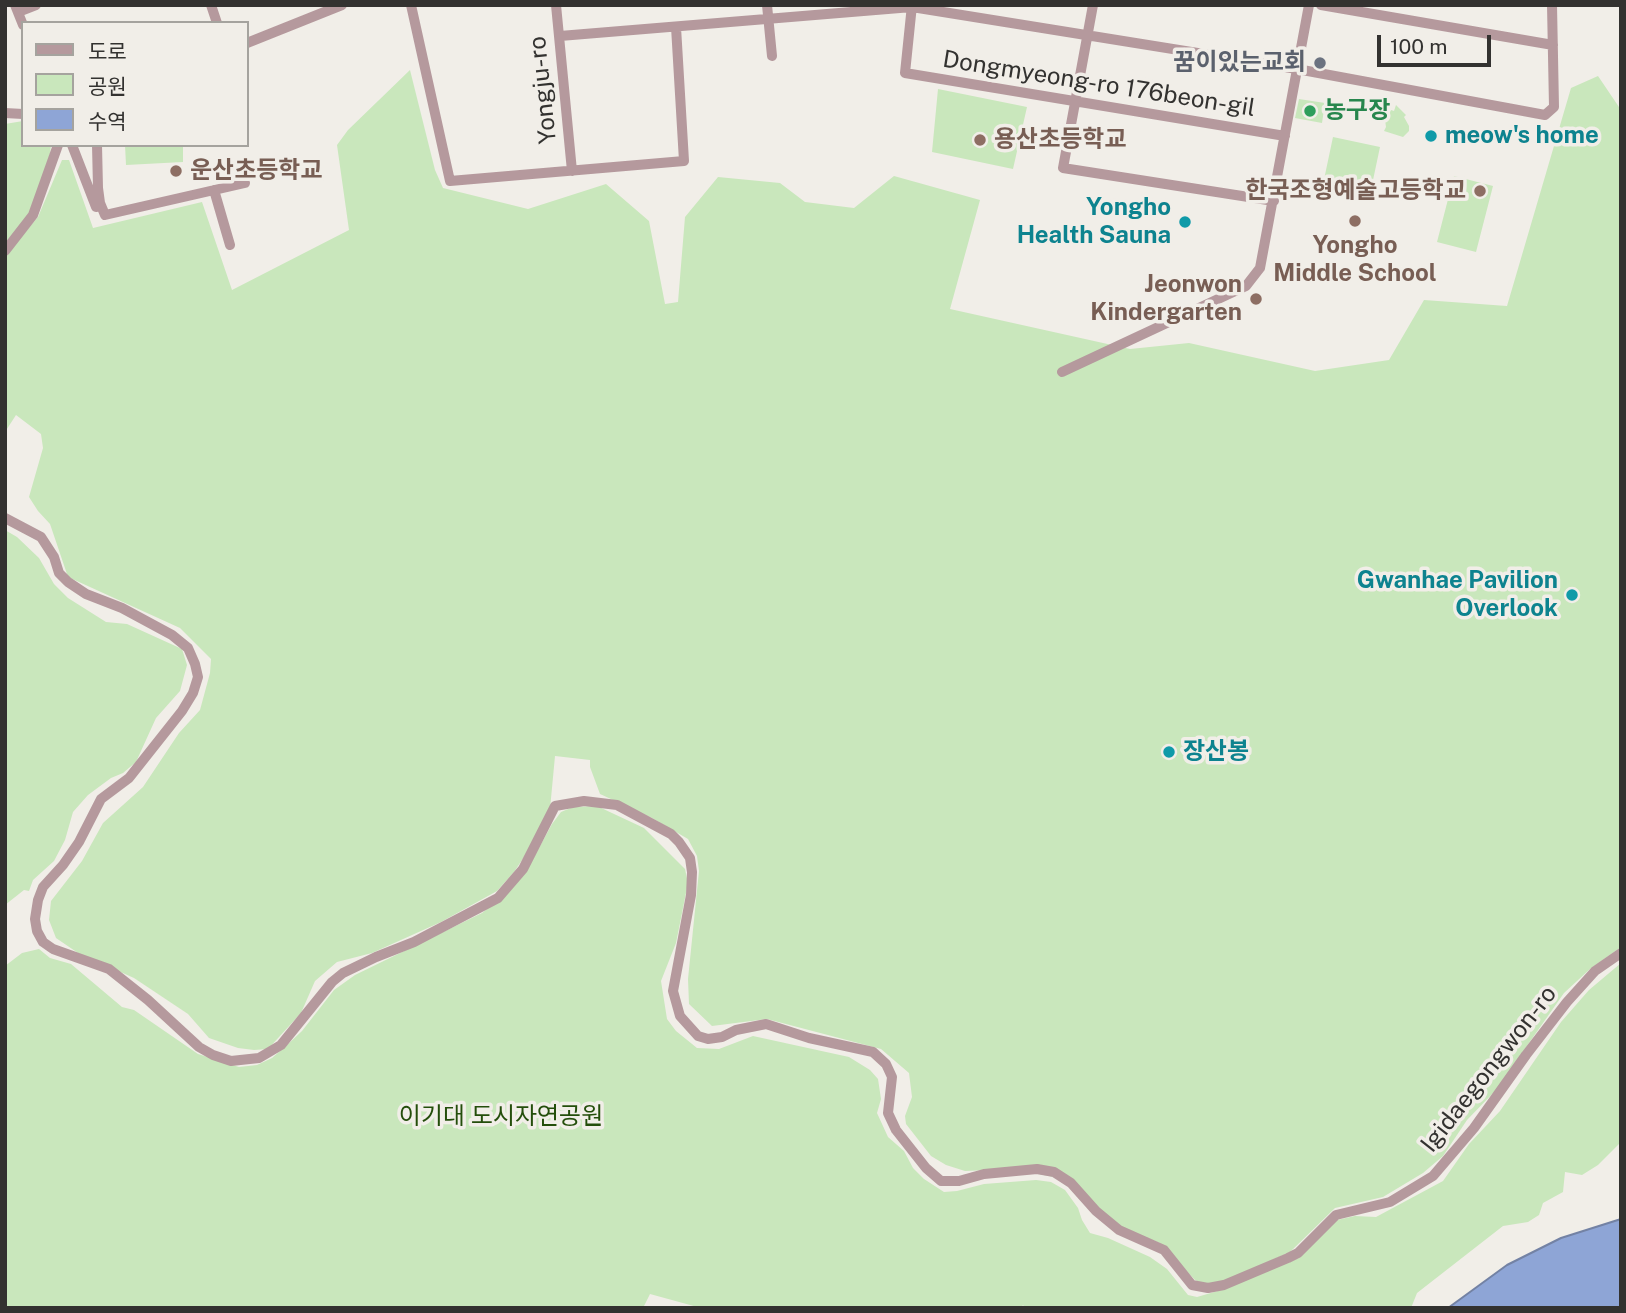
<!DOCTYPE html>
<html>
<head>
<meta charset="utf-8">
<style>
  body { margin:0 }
  #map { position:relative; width:1626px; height:1313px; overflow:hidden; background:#f1eee8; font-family:"Public Sans","Noto Sans KR",sans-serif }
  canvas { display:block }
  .frame { position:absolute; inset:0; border:7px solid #333230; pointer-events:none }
  .legend { position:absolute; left:21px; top:21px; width:228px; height:126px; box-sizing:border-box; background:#f1eee8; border:2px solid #a5a39e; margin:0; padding:9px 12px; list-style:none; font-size:21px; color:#333230 }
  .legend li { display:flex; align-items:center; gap:14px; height:35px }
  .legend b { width:35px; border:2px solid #a5a39e }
  .scale { position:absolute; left:1377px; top:35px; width:114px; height:32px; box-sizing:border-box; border:4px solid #333230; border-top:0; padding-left:9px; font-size:21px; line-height:24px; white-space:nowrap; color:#333230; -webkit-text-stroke:5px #f1eee8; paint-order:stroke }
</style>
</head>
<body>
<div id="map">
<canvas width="1626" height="1313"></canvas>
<div class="frame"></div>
<ul class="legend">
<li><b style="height:9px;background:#b5999d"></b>도로</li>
<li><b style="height:19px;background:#c9e7bc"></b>공원</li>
<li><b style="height:19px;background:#8ea5d6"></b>수역</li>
</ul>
<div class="scale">100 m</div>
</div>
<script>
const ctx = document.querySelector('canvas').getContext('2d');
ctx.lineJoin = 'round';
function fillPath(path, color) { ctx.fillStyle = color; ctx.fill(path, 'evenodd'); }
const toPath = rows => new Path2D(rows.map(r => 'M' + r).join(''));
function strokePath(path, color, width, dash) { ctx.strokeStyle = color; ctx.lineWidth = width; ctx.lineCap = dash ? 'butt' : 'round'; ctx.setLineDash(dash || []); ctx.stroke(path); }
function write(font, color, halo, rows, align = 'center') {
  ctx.font = font + ' "Public Sans","Noto Sans KR",sans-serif'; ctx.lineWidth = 7; ctx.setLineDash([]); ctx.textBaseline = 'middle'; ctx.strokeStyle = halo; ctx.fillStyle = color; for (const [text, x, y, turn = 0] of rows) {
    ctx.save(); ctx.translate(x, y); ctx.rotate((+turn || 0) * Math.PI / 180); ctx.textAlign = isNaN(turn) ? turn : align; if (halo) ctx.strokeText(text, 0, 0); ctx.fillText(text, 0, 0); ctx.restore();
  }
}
const green = toPath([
  [410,70,435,170,443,188,528,209,606,184,649,221,665,304,678,302,685,217,718,177,780,183,805,202,854,208,894,176,980,200,950,309,1130,349,1189,343,1315,371,1389,360,1424,300,1507,306,1571,88,1598,76,1621,110,1621,947,1590,969,1564,993,1496,1090,1467,1120,1443,1156,1423,1173,1383,1197,1335,1208,1290,1252,1225,1281,1204,1284,1195,1280,1160,1243,1117,1226,1073,1181,1014,1169,965,1171,946,1165,931,1156,906,1124,905,1116,912,1097,909,1073,881,1049,767,1019,712,1026,689,1004,688,979,699,871,697,856,688,839,652,818,600,794,590,767,590,760,555,756,550,809,528,851,514,872,497,891,441,922,372,953,337,962,315,981,301,1013,268,1049,254,1050,238,1048,209,1038,188,1014,134,978,78,953,56,938,49,920,51,901,82,861,103,823,143,787,179,733,200,710,210,673,211,659,180,628,68,577,50,524,38,511,29,497,43,448,41,434,16,415,5,432,5,256,38,217,62,160,69,160,93,228,202,202,232,290,349,230,337,145,348,130],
  [938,89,1027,107,1013,169,932,152],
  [1299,99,1325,103,1322,123,1295,118],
  [1396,105,1406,115,1404,117,1409,126,1409,131,1403,137,1384,131,1386,127,1385,120,1391,110,1394,111],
  [23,121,23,145,51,145,50,154,29,215,5,243,5,124],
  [1333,137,1380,147,1369,199,1322,189],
  [125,145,183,145,183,162,126,165],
  [1454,176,1493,186,1476,252,1437,242],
  [5,530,17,537,39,558,54,584,68,598,106,622,127,624,182,649,187,665,180,691,156,718,136,762,123,773,111,778,88,795,73,812,65,840,54,861,33,880,29,891,24,890,5,905],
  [597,806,644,828,685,869,688,883,676,943,661,981,667,1019,676,1031,697,1048,719,1049,753,1036,849,1057,870,1070,878,1079,881,1099,877,1113,888,1137,904,1151,913,1168,924,1179,944,1192,957,1191,984,1184,1036,1180,1051,1182,1065,1190,1078,1208,1082,1220,1090,1233,1108,1238,1150,1257,1167,1269,1188,1295,1197,1297,1221,1290,1299,1258,1337,1220,1355,1216,1376,1217,1443,1181,1469,1144,1500,1111,1561,1022,1589,990,1621,963,1621,1142,1598,1165,1582,1175,1565,1172,1563,1192,1543,1203,1539,1215,1528,1222,1503,1226,1417,1293,1411,1308,1025,1308,1023,1305,1021,1308,701,1308,650,1294,643,1308,5,1308,5,966,22,953,39,949,50,958,71,964,122,1007,134,1010,198,1054,239,1067,257,1065,272,1058,287,1045,302,1031,334,990,355,975,482,913,503,896,528,868,552,824,561,812,573,807]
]);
const water = toPath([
  [1621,1219,1621,1308,1448,1308,1507,1265,1561,1238,1621,1219]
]);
const minor = toPath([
  [15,5,23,25],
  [211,5,217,23],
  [411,5,450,181,684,161,676,27],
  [556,5,572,171],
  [767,5,772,56],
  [912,5,905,73,1285,136],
  [1093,5,1063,168,1274,201],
  [1321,5,1553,45],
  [18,12,36,5],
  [560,36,912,7,1297,69,1545,115,1554,107,1552,5],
  [247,43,342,5],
  [5,113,23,114],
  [72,145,96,207],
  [97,145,98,188,100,203,105,215,245,183],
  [214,190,230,245],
  [5,251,33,215,58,145],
  [1062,372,1246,286,1260,268,1309,5],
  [5,518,41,537,54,557,59,573,68,582,86,594,122,608,172,635,188,648,195,664,198,677,193,693,182,711,129,778,101,799,79,842,63,865,43,887,38,900,35,919,37,931,43,942,53,949,109,969,148,1000,199,1047,213,1055,231,1061,259,1058,281,1045,332,982,343,973,376,957,414,942,498,898,523,869,555,806,584,801,617,805,671,834,679,842,690,858,692,872,691,895,673,991,680,1016,698,1036,708,1039,722,1037,736,1030,766,1024,809,1038,873,1052,886,1064,892,1077,888,1113,896,1130,926,1168,941,1181,959,1181,984,1174,1037,1169,1054,1172,1071,1183,1096,1211,1119,1230,1164,1250,1192,1285,1208,1288,1224,1285,1288,1258,1298,1253,1336,1215,1390,1202,1433,1176,1474,1128,1526,1055,1567,1002,1595,971,1621,953]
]);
const markers = [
  [1320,63,7,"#6b7280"],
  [1310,111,7,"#2e9e5b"],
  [1431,136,7,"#0f9aa8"],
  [980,140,7,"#8d6e63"],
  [176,171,7,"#8d6e63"],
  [1480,191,7,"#8d6e63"],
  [1355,221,7,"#8d6e63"],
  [1185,222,7,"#0f9aa8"],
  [1256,299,7,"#8d6e63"],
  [1572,595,7,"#0f9aa8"],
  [1169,752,7,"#0f9aa8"]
];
const worshipNames = [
  ["꿈이있는교회",1306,63]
];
const streetNames = [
  ["Dongmyeong-ro 176beon-gil",1099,84,9],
  ["Yongju-ro",543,90,-96],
  ["Igidaegongwon-ro",1489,1069,-52]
];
const leisureNames = [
  ["농구장",1324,111]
];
const cultureNames = [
  ["meow's home",1445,136],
  ["Yongho",1171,208,"right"],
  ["Health Sauna",1171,236,"right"],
  ["Gwanhae Pavilion",1558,581,"right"],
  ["Overlook",1558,609,"right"],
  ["장산봉",1183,752]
];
const educationNames = [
  ["용산초등학교",994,140],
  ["운산초등학교",190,171],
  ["한국조형예술고등학교",1466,191,"right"],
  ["Yongho",1355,246,"center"],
  ["Middle School",1355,274,"center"],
  ["Jeonwon",1242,285,"right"],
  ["Kindergarten",1242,313,"right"]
];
const parkNames = [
  ["이기대 도시자연공원",501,1117]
];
fillPath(green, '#c9e7bc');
fillPath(water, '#8ea5d6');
strokePath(water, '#7382a4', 2);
strokePath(minor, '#b5999d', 10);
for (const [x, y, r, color] of markers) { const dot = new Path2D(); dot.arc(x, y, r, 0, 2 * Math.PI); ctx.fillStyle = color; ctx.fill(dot); strokePath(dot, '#f1eee8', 2.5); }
write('bold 24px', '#5b616d', '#f1eee8', worshipNames, 'right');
write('24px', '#333230', '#f1eee8', streetNames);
write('bold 24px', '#27864d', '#f1eee8', leisureNames, 'left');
write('bold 24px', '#0d838f', '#f1eee8', cultureNames, 'left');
write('bold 24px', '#785e54', '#f1eee8', educationNames, 'left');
write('24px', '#244e0b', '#f1eee8', parkNames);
</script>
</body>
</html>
